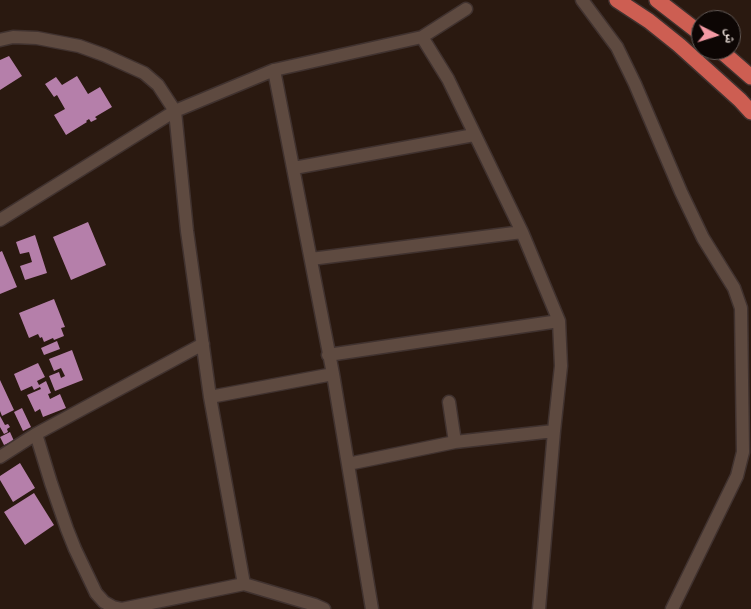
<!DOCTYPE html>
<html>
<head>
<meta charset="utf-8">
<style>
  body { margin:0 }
  #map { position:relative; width:751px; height:609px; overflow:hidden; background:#2a1910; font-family:"Fira Sans","Noto Naskh Arabic",sans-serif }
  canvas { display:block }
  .north { position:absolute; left:691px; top:10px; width:50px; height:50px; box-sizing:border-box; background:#0d0604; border:1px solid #625956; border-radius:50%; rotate:95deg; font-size:14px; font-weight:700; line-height:20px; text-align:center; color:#e2d6d0 }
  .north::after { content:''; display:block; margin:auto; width:18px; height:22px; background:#f49aa4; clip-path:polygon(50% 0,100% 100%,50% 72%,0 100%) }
</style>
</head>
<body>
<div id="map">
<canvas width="751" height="609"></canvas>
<div class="north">ش</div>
</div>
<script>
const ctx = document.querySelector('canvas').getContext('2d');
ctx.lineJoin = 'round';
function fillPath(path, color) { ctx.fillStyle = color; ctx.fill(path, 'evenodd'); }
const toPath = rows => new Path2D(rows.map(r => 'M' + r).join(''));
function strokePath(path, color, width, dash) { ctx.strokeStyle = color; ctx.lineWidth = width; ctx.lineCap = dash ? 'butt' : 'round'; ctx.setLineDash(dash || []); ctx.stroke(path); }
const building = toPath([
  [9,56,22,76,0,90,0,60],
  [77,76,88,94,100,87,112,107,95,117,97,119,91,122,89,119,86,121,87,122,66,135,54,115,65,109,57,95,54,97,45,84,56,77,62,85],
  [88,222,106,265,71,280,53,237],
  [35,235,47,273,25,280,20,266,32,262,29,252,20,254,16,242],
  [2,251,17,287,0,294,0,252],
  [54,299,65,327,61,328,64,336,54,340,53,338,44,342,42,337,40,338,38,334,29,338,19,313],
  [57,341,60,349,44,355,41,348],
  [72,350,83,380,55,391,49,376,59,372,61,378,65,376,61,368,54,371,49,359],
  [38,363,45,377,37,381,39,385,46,381,51,393,48,394,50,399,60,394,66,408,43,417,40,409,35,412,27,395,41,389,40,387,34,390,32,386,21,391,14,374],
  [0,380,14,410,2,416,0,411],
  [22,408,31,427,23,431,14,412],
  [0,416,5,425,8,424,10,427,7,429,8,432,4,434,0,427],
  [10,432,14,441,4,445,0,437],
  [20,463,35,488,13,502,0,480,0,476],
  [34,493,54,525,25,545,4,512]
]);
const minor = toPath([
  [582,0,617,47,635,84,681,192,703,238,734,288,741,308,743,452,737,476,672,609],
  [422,37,448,79,522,232,559,321,561,366,554,431,539,609],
  [0,40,13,37,37,38,79,46,104,55,144,73,158,85,175,111,187,231,210,397,244,584],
  [274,70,333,374,372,609],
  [294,168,474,135],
  [0,220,175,111,274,70,422,37,466,9],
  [311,259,522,232],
  [328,355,559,321],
  [210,397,333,374],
  [449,402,455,442],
  [36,434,51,483,67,529,75,549,96,593,104,602,113,607,122,609,244,584,315,605,324,609],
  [0,457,36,434,203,344],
  [348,464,455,442,554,431]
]);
const trunk = toPath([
  [617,0,649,21,679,45,740,100,751,112],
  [657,0,701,34],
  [720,50,751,77]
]);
fillPath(building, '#b57faa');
strokePath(minor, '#40322f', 15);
strokePath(trunk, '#40322f', 18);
strokePath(minor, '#5e4a40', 12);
strokePath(trunk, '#cd5e52', 15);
</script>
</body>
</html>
